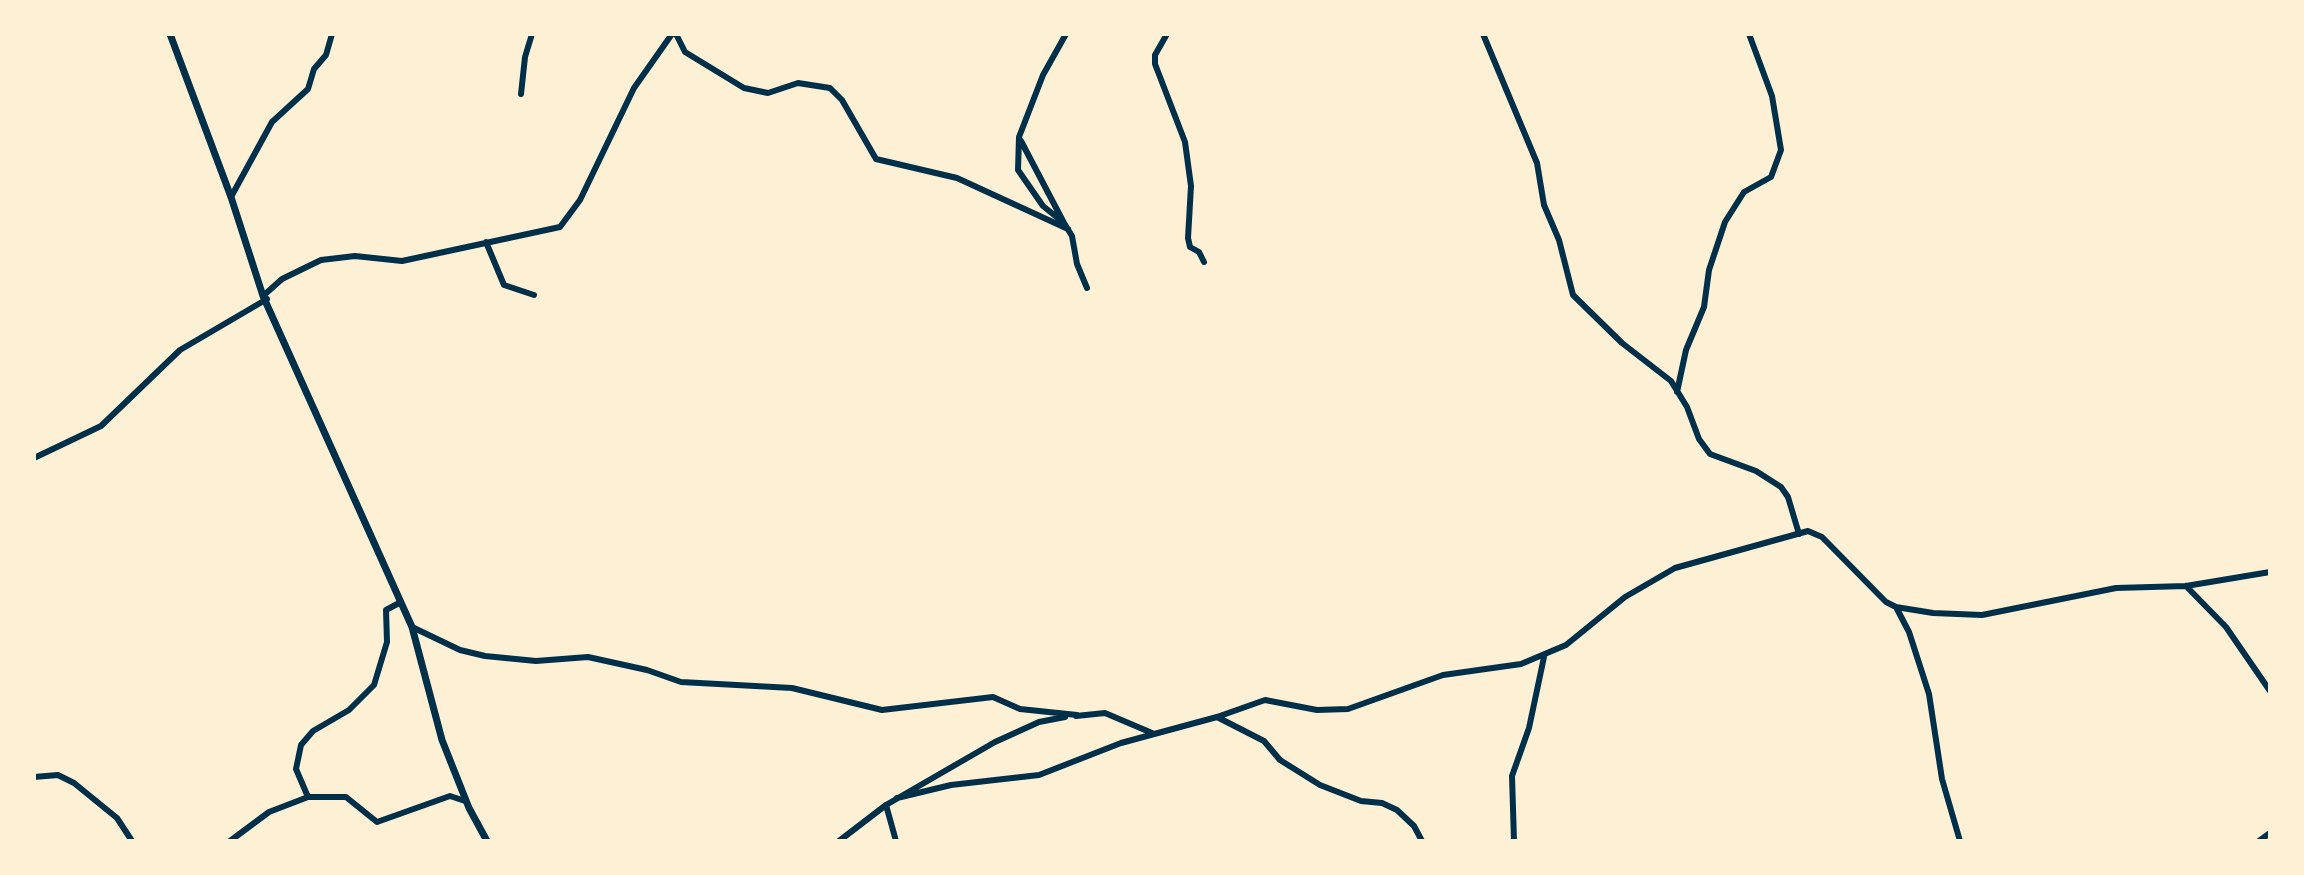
<!DOCTYPE html>
<html>
<head>
<meta charset="utf-8">
<style>
  body { margin:0 }
  #map { position:relative; width:2304px; height:875px; overflow:hidden; background:#fdf0d5; font-family:Overpass,sans-serif }
  canvas { display:block }
  .frame { position:absolute; inset:0; border:36px solid #fdf0d5; pointer-events:none }
</style>
</head>
<body>
<div id="map">
<canvas width="2304" height="875"></canvas>
<div class="frame"></div>
</div>
<script>
const ctx = document.querySelector('canvas').getContext('2d');
ctx.lineJoin = 'round';
const toPath = rows => new Path2D(rows.map(r => 'M' + r).join(''));
function strokePath(path, color, width, dash) { ctx.strokeStyle = color; ctx.lineWidth = width; ctx.lineCap = dash ? 'butt' : 'round'; ctx.setLineDash(dash || []); ctx.stroke(path); }
const minor = toPath([
  [676,34,685,52,744,88,768,93,798,83,830,88,842,100,876,159,957,178,1068,229],
  [1066,34,1043,75,1019,137,1018,170,1043,206,1064,223,1072,236,1077,264,1087,288],
  [1167,34,1155,55,1155,64,1185,142,1191,186,1188,238,1190,247,1199,252,1204,262],
  [1483,34,1537,163,1544,205,1559,240,1573,295,1622,343,1671,381,1687,407,1699,439,1710,454,1756,471,1781,487,1788,497,1799,534],
  [521,94,525,57,532,34],
  [1021,141,1064,223],
  [231,197,272,122,308,89,314,69,326,55,332,34],
  [486,242,504,285,534,295],
  [263,296,282,279,321,260,355,256,402,261,560,227,580,200,634,88,672,34],
  [1677,392,1686,350,1704,307,1709,270,1725,222,1744,192,1771,177,1781,150,1772,96,1749,34],
  [34,458,101,426,180,350,267,299],
  [2186,586,2226,627,2270,691],
  [1896,607,1909,632,1929,694,1942,779,1960,841],
  [412,627,460,650,485,656,536,661,588,657,647,670,681,682,792,688,882,710,993,697,1020,709,1077,715],
  [1076,716,1105,713,1152,733],
  [1217,717,1264,741,1280,760,1320,785,1361,801,1382,803,1397,810,1414,826,1422,841],
  [34,777,58,775,74,783,117,818,132,841],
  [308,797,296,769,301,745,313,731,349,710,374,685,387,642,386,610,401,602],
  [897,798,951,785,1039,775,1121,743,1217,717,1265,700,1317,710,1348,709,1443,675,1521,664,1566,645,1625,597,1675,568,1808,531,1822,537,1886,602,1896,607,1933,613,1982,615,2116,588,2186,586,2270,572],
  [886,805,896,841],
  [230,841,269,812,308,797,346,797,377,822,450,796,465,801],
  [839,841,886,805,995,742,1039,722,1065,717],
  [1514,841,1512,776,1529,728,1544,657],
  [2259,841,2270,833]
]);
const tertiary = toPath([
  [170,34,231,197,263,296,412,627,442,740,469,808,487,841]
]);
strokePath(minor, '#003049', 6);
strokePath(tertiary, '#003049', 7);
</script>
</body>
</html>
